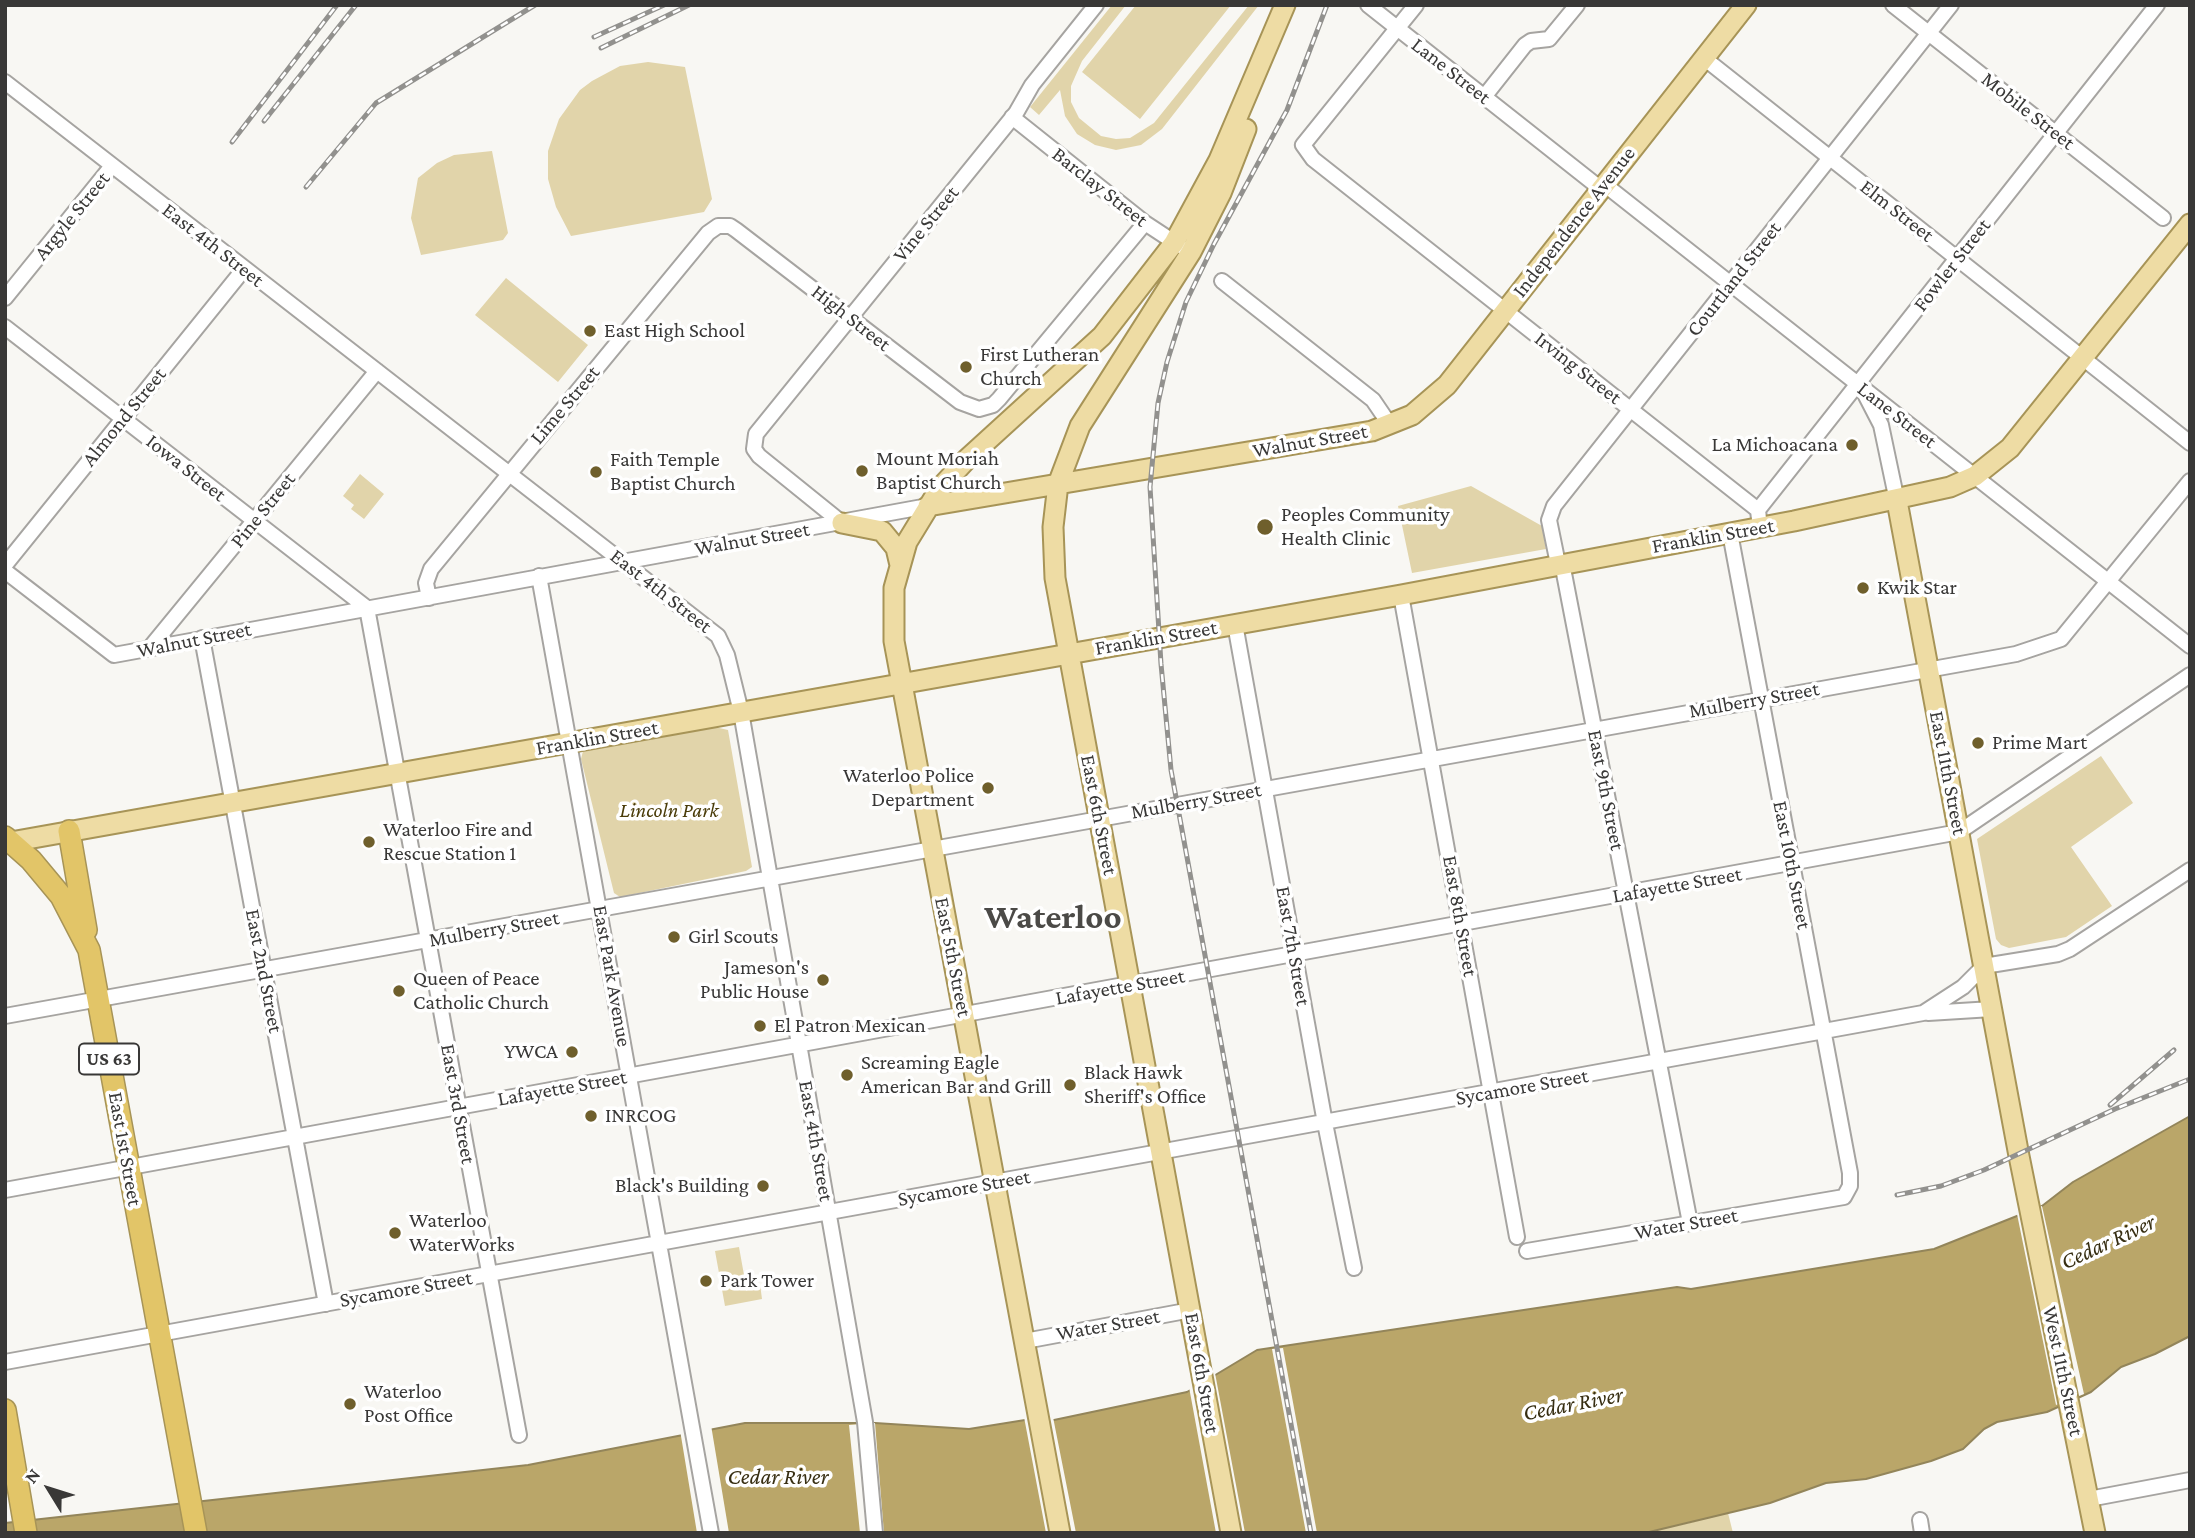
<!DOCTYPE html>
<html>
<head>
<meta charset="utf-8">
<style>
  body { margin:0 }
  #map { position:relative; width:2195px; height:1538px; overflow:hidden; background:#f8f7f3; font-family:"Crimson Pro",serif }
  canvas { display:block }
  .frame { position:absolute; inset:0; border:7px solid #393837; pointer-events:none }
  .north { position:absolute; left:14px; top:1454px; width:70px; height:70px; -webkit-text-stroke:5px #fff; paint-order:stroke; rotate:308deg; font-size:19px; font-weight:700; line-height:28px; text-align:center; color:#393837 }
  .north::after { content:''; display:block; margin:auto; width:24px; height:32px; background:#393837; clip-path:polygon(50% 0,100% 100%,50% 72%,0 100%) }
</style>
</head>
<body>
<div id="map">
<canvas width="2195" height="1538"></canvas>
<div class="frame"></div>
<div class="north">N</div>
</div>
<script>
const ctx = document.querySelector('canvas').getContext('2d');
ctx.lineJoin = 'round';
function fillPath(path, color) { ctx.fillStyle = color; ctx.fill(path, 'evenodd'); }
const toPath = rows => new Path2D(rows.map(r => 'M' + r).join(''));
function strokePath(path, color, width, dash) { ctx.strokeStyle = color; ctx.lineWidth = width; ctx.lineCap = dash ? 'butt' : 'round'; ctx.setLineDash(dash || []); ctx.stroke(path); }
function write(font, color, halo, rows, align = 'center') {
  ctx.font = font + ' "Crimson Pro",serif'; ctx.lineWidth = 7; ctx.setLineDash([]); ctx.textBaseline = 'middle'; ctx.strokeStyle = halo; ctx.fillStyle = color; for (const [text, x, y, turn = 0] of rows) {
    ctx.save(); ctx.translate(x, y); ctx.rotate((+turn || 0) * Math.PI / 180); ctx.textAlign = isNaN(turn) ? turn : align; if (halo) ctx.strokeText(text, 0, 0); ctx.fillText(text, 0, 0); ctx.restore();
  }
}
const green = toPath([
  [1112,5,1126,5,1082,61,1071,86,1071,102,1079,118,1101,136,1116,139,1130,138,1154,123,1249,5,1259,5,1162,129,1141,145,1116,150,1095,145,1077,134,1065,116,1060,90,1039,115,1030,107],
  [1136,5,1231,5,1140,119,1082,72],
  [648,62,685,67,712,199,704,212,571,236,556,207,548,179,548,151,559,119,580,90,592,81,620,66],
  [492,151,508,233,503,240,421,255,411,218,418,178,437,163,454,155],
  [506,278,588,345,558,382,475,315],
  [360,474,384,494,364,519,351,509,354,505,343,496],
  [1471,486,1542,526,1546,549,1412,573,1398,506],
  [715,727,728,730,752,867,746,871,620,897,614,893,581,759,583,751],
  [2101,756,2133,803,2071,847,2112,906,2066,937,2009,948,2001,945,1996,939,1977,839],
  [739,1247,744,1275,754,1284,760,1284,762,1299,725,1306,715,1251],
  [1728,1513,1733,1533,1645,1533,1689,1523]
]);
const water = toPath([
  [2190,1116,2190,1336,2155,1354,2121,1367,2091,1392,2047,1412,1997,1422,1984,1429,1963,1449,1931,1461,1866,1479,1826,1483,1770,1503,1645,1533,5,1533,5,1523,528,1465,745,1423,875,1423,969,1429,1025,1420,1054,1420,1187,1392,1257,1350,1677,1287,1691,1289,1934,1249,2042,1206,2073,1182,2190,1116]
]);
const pier = toPath([
  [2042,1206,2084,1394,2056,1405,2017,1214],
  [1283,1348,1317,1533,1306,1533,1272,1349],
  [1215,1373,1245,1533,1216,1533,1189,1387],
  [1024,1417,1053,1417,1076,1533,1046,1533],
  [875,1423,884,1533,860,1533,849,1425],
  [711,1425,729,1533,697,1533,680,1430]
]);
const minor = toPath([
  [1368,5,1601,189],
  [1416,5,1303,145,1313,159,1758,510],
  [1893,5,2163,218],
  [1704,58,2190,443],
  [5,82,718,636,727,655,741,712,865,1422,875,1533],
  [1484,97,1525,45,1531,41,1549,39,1577,5],
  [1012,117,1145,223,1180,246],
  [1604,184,2190,646],
  [1222,281,1373,400,1390,425],
  [5,298,112,166],
  [5,327,367,608,519,1435],
  [1866,396,1881,425,1897,501],
  [1759,519,1758,510,2157,5],
  [842,523,759,456,754,449,756,434,1016,113,1032,85,1096,5],
  [1562,563,1690,1223],
  [1558,564,1549,520,1554,506,1951,5],
  [5,565,244,269],
  [5,571,114,655,928,506],
  [539,576,711,1533],
  [1401,595,1517,1237],
  [429,598,426,583,431,569,708,233,718,226,730,226,736,230,960,402,979,409,993,405,999,399,1145,223],
  [1235,624,1325,1123,1354,1268],
  [202,638,326,1304],
  [149,649,377,371],
  [1928,1013,1992,1009],
  [5,1016,2016,654,2061,639,2190,481],
  [5,1190,1959,832,2190,675],
  [1527,1251,1844,1197,1850,1186,1850,1173,1730,533],
  [1025,1341,1191,1310],
  [5,1362,1923,1013,1963,987,1984,966,2058,954,2070,949,2190,870],
  [2089,1499,2190,1480],
  [1920,1520,1922,1533]
]);
const major = toPath([
  [1897,501,2019,1156,2095,1533],
  [928,506,1372,431,1412,415,1447,385,1746,5],
  [842,523,882,531,896,548,900,565],
  [5,843,1401,595,1794,521,1950,487,1975,476,2010,448,2190,224],
  [1060,1533,894,641,894,588,907,542,940,488,967,459,1102,336,1174,243,1219,160,1285,5],
  [1231,1533,1055,578,1053,527,1058,484,1080,426,1191,252,1221,193,1246,129]
]);
const highway = toPath([
  [69,831,86,930],
  [5,837,31,860,61,896,89,950,196,1533],
  [5,1410,26,1533]
]);
const rail = toPath([
  [594,37,664,5],
  [601,48,689,5],
  [264,121,356,5],
  [232,142,337,5],
  [306,187,376,103,535,5],
  [2110,1105,2174,1050],
  [1897,1195,1941,1186,1984,1170,2115,1109,2190,1079],
  [1311,1533,1171,770,1161,664,1150,487,1158,403,1167,362,1186,302,1214,244,1287,110,1327,5]
]);
const markers = [
  [590,331,7,"#6f5f2c"],
  [966,367,7,"#6f5f2c"],
  [1852,445,7,"#6f5f2c"],
  [862,471,7,"#6f5f2c"],
  [596,472,7,"#6f5f2c"],
  [1265,527,9,"#6f5f2c"],
  [1863,588,7,"#6f5f2c"],
  [1978,743,7,"#6f5f2c"],
  [988,788,7,"#6f5f2c"],
  [369,842,7,"#6f5f2c"],
  [674,937,7,"#6f5f2c"],
  [823,980,7,"#6f5f2c"],
  [399,991,7,"#6f5f2c"],
  [760,1026,7,"#6f5f2c"],
  [572,1052,7,"#6f5f2c"],
  [847,1075,7,"#6f5f2c"],
  [1070,1085,7,"#6f5f2c"],
  [591,1116,7,"#6f5f2c"],
  [763,1186,7,"#6f5f2c"],
  [395,1233,7,"#6f5f2c"],
  [706,1281,7,"#6f5f2c"],
  [350,1404,7,"#6f5f2c"]
];
const shields = [
  [109,1059,60]
];
const shieldNames = [
  ["US 63",109,1059]
];
const streetNames = [
  ["Lane Street",1451,71,38],
  ["Mobile Street",2028,111,38],
  ["Barclay Street",1100,187,38],
  ["Elm Street",1897,211,38],
  ["Argyle Street",72,216,-51],
  ["Independence Avenue",1574,222,-52],
  ["Vine Street",926,224,-51],
  ["East 4th Street",213,245,38],
  ["Fowler Street",1952,265,-52],
  ["Courtland Street",1734,279,-52],
  ["High Street",851,318,38],
  ["Irving Street",1578,368,38],
  ["Lime Street",565,405,-50],
  ["Lane Street",1897,415,38],
  ["Almond Street",124,417,-51],
  ["Walnut Street",1310,441,-10],
  ["Iowa Street",186,468,38],
  ["Pine Street",263,510,-51],
  ["Franklin Street",1713,536,-10],
  ["Walnut Street",752,539,-10],
  ["East 4th Street",661,591,38],
  ["Franklin Street",1156,638,-10],
  ["Walnut Street",194,640,-11],
  ["Mulberry Street",1754,700,-10],
  ["Franklin Street",597,738,-10],
  ["East 11th Street",1948,773,79],
  ["East 9th Street",1606,790,79],
  ["Mulberry Street",1196,801,-10],
  ["East 6th Street",1099,815,79],
  ["East 10th Street",1792,865,79],
  ["Lafayette Street",1677,885,-10],
  ["East 8th Street",1460,916,80],
  ["Mulberry Street",494,929,-10],
  ["East 7th Street",1293,946,80],
  ["East 5th Street",953,957,79],
  ["East 2nd Street",264,971,79],
  ["East Park Avenue",612,976,80],
  ["Lafayette Street",1120,987,-10],
  ["Sycamore Street",1522,1087,-10],
  ["Lafayette Street",562,1088,-10],
  ["East 3rd Street",458,1104,80],
  ["East 4th Street",816,1141,80],
  ["East 1st Street",125,1149,80],
  ["Sycamore Street",964,1188,-10],
  ["Water Street",1686,1224,-10],
  ["Sycamore Street",406,1289,-10],
  ["Water Street",1108,1325,-10],
  ["West 11th Street",2063,1371,78],
  ["East 6th Street",1202,1373,80]
];
const poiNames = [
  ["East High School",604,331],
  ["First Lutheran",980,355],
  ["Church",980,379],
  ["La Michoacana",1838,445,"right"],
  ["Mount Moriah",876,459],
  ["Baptist Church",876,483],
  ["Faith Temple",610,460],
  ["Baptist Church",610,484],
  ["Peoples Community",1281,515],
  ["Health Clinic",1281,539],
  ["Kwik Star",1877,588],
  ["Prime Mart",1992,743],
  ["Waterloo Police",974,776,"right"],
  ["Department",974,800,"right"],
  ["Waterloo Fire and",383,830],
  ["Rescue Station 1",383,854],
  ["Girl Scouts",688,937],
  ["Jameson's",809,968,"right"],
  ["Public House",809,992,"right"],
  ["Queen of Peace",413,979],
  ["Catholic Church",413,1003],
  ["El Patron Mexican",774,1026],
  ["YWCA",558,1052,"right"],
  ["Screaming Eagle",861,1063],
  ["American Bar and Grill",861,1087],
  ["Black Hawk",1084,1073],
  ["Sheriff's Office",1084,1097],
  ["INRCOG",605,1116],
  ["Black's Building",749,1186,"right"],
  ["Waterloo",409,1221],
  ["WaterWorks",409,1245],
  ["Park Tower",720,1281],
  ["Waterloo",364,1392],
  ["Post Office",364,1416]
];
const parkNames = [
  ["Lincoln Park",669,811]
];
const waterNames = [
  ["Cedar River",2108,1242,-25],
  ["Cedar River",1573,1404,-11],
  ["Cedar River",778,1477]
];
const townNames = [
  ["Waterloo",1053,917]
];
fillPath(green, '#e1d4aa');
fillPath(water, '#baa669');
strokePath(water, '#93855a', 2);
fillPath(pier, '#f8f7f3');
strokePath(minor, '#a6a4a1', 18);
strokePath(major, '#a79457', 23);
strokePath(highway, '#a79457', 24);
strokePath(minor, '#fff', 14);
strokePath(major, '#eedca4', 19);
strokePath(highway, '#e2c568', 21);
strokePath(rail, '#92918e', 5);
strokePath(rail, '#fff', 2.5, [8]);
for (const [x, y, r, color] of markers) { const dot = new Path2D(); dot.arc(x, y, r, 0, 2 * Math.PI); ctx.fillStyle = color; ctx.fill(dot); strokePath(dot, '#fff', 2.5); }
for (const [x, y, w] of shields) { const box = new Path2D(); box.roundRect(x - w / 2, y - 15.5, w, 31, 5); ctx.fillStyle = '#fff'; ctx.fill(box); strokePath(box, '#393837', 2); }
write('bold 19px', '#393837', null, shieldNames);
write('21px', '#393837', '#fff', streetNames);
write('21px', '#393837', '#fff', poiNames, 'left');
write('italic 21px', '#4a3c09', '#fff', parkNames);
write('italic 23px', '#372e12', '#fff', waterNames);
write('bold 35px', '#4b4a47', '#fff', townNames);
</script>
</body>
</html>
